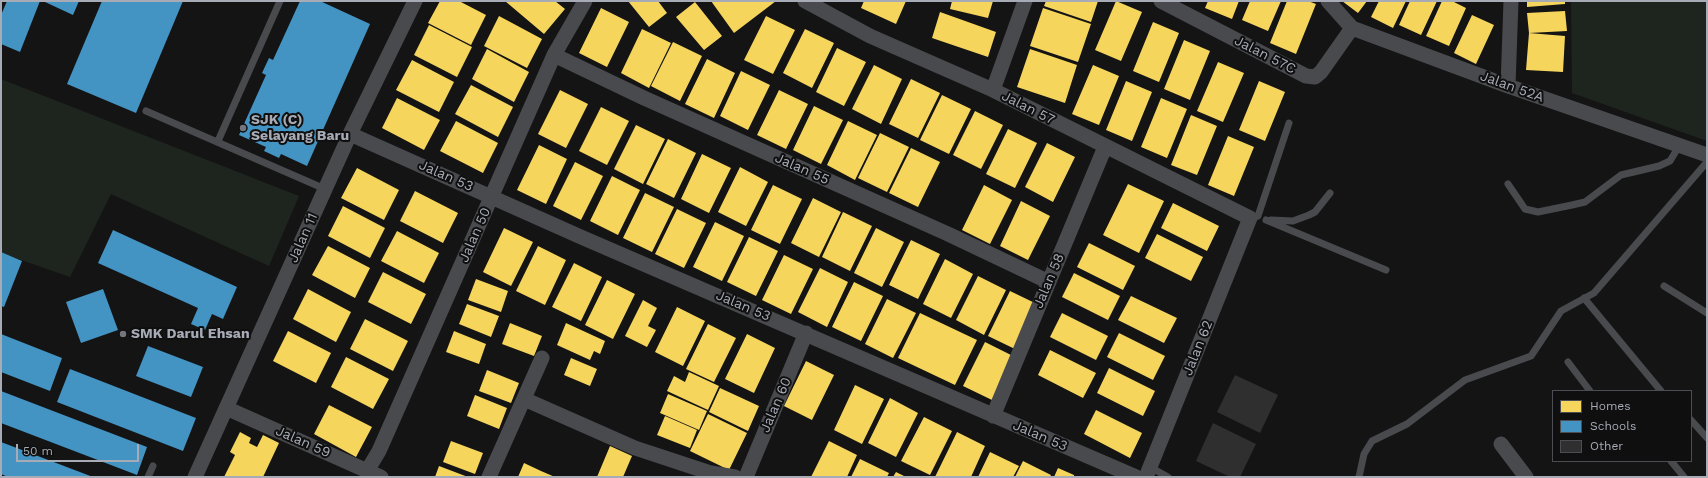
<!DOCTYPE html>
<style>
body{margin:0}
#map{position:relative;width:1708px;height:478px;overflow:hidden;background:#141415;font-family:"Work Sans",sans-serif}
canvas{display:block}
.frame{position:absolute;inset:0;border:2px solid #a6abb5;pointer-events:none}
.legend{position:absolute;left:1552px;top:390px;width:140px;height:72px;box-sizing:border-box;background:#0f0f10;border:1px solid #4b4d52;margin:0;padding:5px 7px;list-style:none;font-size:12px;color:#a6abb5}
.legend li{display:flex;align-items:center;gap:8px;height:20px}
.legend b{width:20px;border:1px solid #4b4d52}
.scale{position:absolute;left:16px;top:444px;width:123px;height:18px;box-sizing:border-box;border:2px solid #a6abb5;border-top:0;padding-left:5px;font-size:12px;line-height:14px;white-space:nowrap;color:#a6abb5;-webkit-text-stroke:3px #0f0f10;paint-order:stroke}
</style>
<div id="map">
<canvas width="1708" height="478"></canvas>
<div class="frame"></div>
<ul class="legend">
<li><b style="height:11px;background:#f6d55c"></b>Homes</li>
<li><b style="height:11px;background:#4393c3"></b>Schools</li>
<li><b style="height:11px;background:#2f2f30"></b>Other</li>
</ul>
<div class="scale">50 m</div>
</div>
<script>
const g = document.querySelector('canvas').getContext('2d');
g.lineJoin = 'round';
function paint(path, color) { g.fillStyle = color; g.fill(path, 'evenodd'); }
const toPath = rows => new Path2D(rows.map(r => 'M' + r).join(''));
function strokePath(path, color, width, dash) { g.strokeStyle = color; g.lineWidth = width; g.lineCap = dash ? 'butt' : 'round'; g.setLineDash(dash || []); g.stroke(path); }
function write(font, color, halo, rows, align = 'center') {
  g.font = font + ' "Work Sans",sans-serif'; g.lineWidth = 4; g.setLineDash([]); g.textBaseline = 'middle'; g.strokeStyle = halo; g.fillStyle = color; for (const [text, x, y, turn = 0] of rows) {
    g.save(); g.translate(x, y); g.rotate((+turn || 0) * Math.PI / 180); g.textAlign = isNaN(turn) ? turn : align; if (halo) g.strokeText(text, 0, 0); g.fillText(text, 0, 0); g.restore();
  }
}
paint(toPath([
 [1571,1,1707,1,1707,141,1572,93],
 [1,79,299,196,269,266,111,194,70,277,1,253]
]), '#1e251f');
paint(toPath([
 [440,1,459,1,486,15,471,45,428,23],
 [505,1,555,1,565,9,544,34],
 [628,1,658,1,667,13,649,27],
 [711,1,776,1,734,33],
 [864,1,906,1,896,24,861,8],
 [952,1,993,1,988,18,950,9],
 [1046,1,1098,1,1091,22,1044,6],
 [1116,1,1142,12,1121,61,1095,50],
 [1208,1,1239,1,1232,19,1205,8],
 [1250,1,1281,1,1268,31,1242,20],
 [1287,1,1308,1,1316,4,1296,54,1270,43],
 [1342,1,1367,1,1358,13],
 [1379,1,1406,1,1393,28,1371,17],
 [1410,1,1437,1,1421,35,1399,25],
 [1442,1,1452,1,1466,8,1449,46,1426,36],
 [1527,1,1565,1,1565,4,1527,7],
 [695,2,722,36,704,50,676,17],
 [601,8,629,22,607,67,579,53],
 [1043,8,1091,24,1078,62,1030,46],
 [1565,11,1567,31,1529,33,1527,13],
 [940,12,996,32,988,57,932,38],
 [1472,15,1494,25,1476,64,1454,53],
 [499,16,542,39,527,68,484,46],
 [766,16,795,30,773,74,744,60],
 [1153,22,1179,33,1159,82,1133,71],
 [429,25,472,47,457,77,414,55],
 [642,29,671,43,649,88,621,73],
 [805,29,834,43,812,88,783,73],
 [1529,33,1565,36,1563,72,1526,70],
 [1184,40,1210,51,1190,100,1164,89],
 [673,42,702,56,680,101,651,86],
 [837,48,866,62,844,106,816,92],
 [487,49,529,72,514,102,472,79],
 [1030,49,1077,65,1065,103,1017,87],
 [707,59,735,73,714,118,685,104],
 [412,60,454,82,439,112,396,90],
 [1218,62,1244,73,1223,122,1197,111],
 [874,65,902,79,881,124,852,109],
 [1093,65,1119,76,1099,125,1072,114],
 [741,71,770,85,748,130,720,116],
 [911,79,940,93,918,138,889,124],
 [1126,81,1152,92,1132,141,1106,130],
 [1259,81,1285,92,1265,141,1239,130],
 [471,85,513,107,498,137,455,114],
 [560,90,588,104,566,148,538,134],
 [779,90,808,104,786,149,757,135],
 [942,95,971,109,949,154,920,140],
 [397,98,440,120,424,150,382,128],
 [1161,98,1187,109,1167,158,1141,147],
 [814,106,843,120,821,164,793,150],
 [601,107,629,121,607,165,579,151],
 [975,111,1003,125,981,169,953,155],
 [1191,115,1217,126,1197,175,1171,165],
 [456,121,498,143,483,173,440,151],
 [848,121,877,135,855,180,827,165],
 [636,125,665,139,643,184,614,169],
 [1008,129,1037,143,1015,188,986,174],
 [880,133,909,147,887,192,858,178],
 [1228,136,1254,147,1234,196,1208,185],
 [668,139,696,153,674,198,646,184],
 [1047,143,1075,157,1053,202,1025,187],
 [539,145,567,159,546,204,517,190],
 [911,148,940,162,918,207,889,193],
 [702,154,731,168,709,213,681,199],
 [575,162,603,176,581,220,553,206],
 [740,167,768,182,746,226,718,212],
 [357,168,399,190,384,220,341,198],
 [612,176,640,190,618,235,590,221],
 [1128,184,1164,201,1139,253,1103,235],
 [773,185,802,199,780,244,751,230],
 [984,185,1012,200,990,244,962,230],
 [415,191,458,213,443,243,400,221],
 [645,193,674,207,652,252,623,238],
 [813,198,841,212,819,257,791,243],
 [1021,201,1050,216,1028,260,1000,246],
 [1173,203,1219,226,1207,251,1161,228],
 [343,206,385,228,370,258,328,236],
 [677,209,706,223,684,268,655,254],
 [843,212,872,226,850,271,822,257],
 [715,222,744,236,722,281,693,267],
 [504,228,533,242,511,286,483,272],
 [876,228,904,242,882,287,854,273],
 [397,231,439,253,424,283,381,261],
 [1157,234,1203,257,1191,281,1145,258],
 [749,237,778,251,756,296,727,282],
 [911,240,940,254,918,299,889,285],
 [1089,243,1135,266,1123,290,1077,267],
 [328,246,370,268,355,298,312,275],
 [538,246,566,260,545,305,516,291],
 [784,255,813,269,791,314,762,300],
 [945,259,973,274,951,318,923,304],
 [574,263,602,277,581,321,552,307],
 [820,268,848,282,827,327,798,312],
 [383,272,426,294,411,324,368,302],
 [1074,273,1120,296,1108,320,1062,297],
 [978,276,1006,290,984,335,956,320],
 [476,279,508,291,501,312,468,300],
 [607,280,635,294,613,339,585,325],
 [854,282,883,296,861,341,832,327],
 [308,289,351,312,336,342,293,319],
 [1010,291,1039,305,1017,350,988,336],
 [1131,296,1177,318,1164,343,1118,320],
 [887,299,916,313,893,358,865,344],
 [643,300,657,308,648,326,656,330,647,347,625,336],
 [467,304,499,316,491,337,459,324],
 [677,307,705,321,683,366,655,352],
 [920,313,977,340,955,385,898,358],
 [1062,313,1108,336,1096,360,1050,337],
 [365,319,408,341,393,371,350,349],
 [510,323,542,336,534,356,502,344],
 [566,323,605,341,600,354,594,351,590,360,557,345],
 [708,324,736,338,714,382,686,369],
 [288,331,331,353,316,383,273,361],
 [454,331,486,344,479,364,446,352],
 [1119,333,1165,356,1153,380,1107,357],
 [747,334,775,348,754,393,725,379],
 [985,342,1013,356,992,400,963,386],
 [1050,350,1096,373,1083,398,1038,375],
 [346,357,389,379,373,409,331,387],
 [571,358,597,369,590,386,564,375],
 [806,361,834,375,812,420,784,406],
 [1109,368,1155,391,1143,416,1097,393],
 [487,370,519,383,511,403,479,391],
 [689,372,719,386,708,410,667,391,674,376,685,382],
 [855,385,884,399,862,444,834,430],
 [720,388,759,406,748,431,709,412],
 [668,394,707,411,699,430,660,413],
 [475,395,507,408,499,429,467,416],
 [890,398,918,413,896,457,868,443],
 [329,405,372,427,356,457,314,434],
 [1096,410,1142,433,1130,458,1084,434],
 [708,414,747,433,729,470,690,451],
 [665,416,697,430,690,448,657,435],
 [924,417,952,431,930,475,901,461],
 [240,432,251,438,249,443,257,447,263,435,279,443,263,477,224,477,235,455,230,452],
 [957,432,985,446,971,477,935,477],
 [451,441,483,453,475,474,443,462],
 [829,441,857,455,847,477,811,477],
 [610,446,632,456,623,477,597,477],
 [990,452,1019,466,1013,477,978,477],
 [860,459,889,473,887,477,851,477],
 [1023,461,1051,475,1050,477,1015,477],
 [524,463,541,471,555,477,518,477],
 [439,466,468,477,435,477],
 [1058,468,1074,475,1074,477,1054,477],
 [896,472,906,477,893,477]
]), '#f6d55c');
paint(toPath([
 [7,1,40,1,20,52,1,44,1,15],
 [45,1,79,1,73,15,45,2],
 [102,1,183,1,136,113,67,84],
 [300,1,320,1,370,24,307,166,281,154,279,158,264,151,266,147,239,135,266,75,262,73,269,58,273,60],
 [113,230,237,287,223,319,212,314,205,330,191,324,198,308,98,263],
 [1,252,22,261,4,307,1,306],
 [103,289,118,330,81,343,66,302],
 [1,334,62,358,50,391,1,372],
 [148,346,203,367,191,397,136,376],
 [70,369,196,418,183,451,57,402],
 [1,391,147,447,137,475,1,423],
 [1,442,93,477,8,477,1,474]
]), '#4393c3');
paint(toPath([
 [1235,375,1278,395,1260,433,1217,412],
 [1213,423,1256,444,1240,477,1230,477,1196,461]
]), '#2f2f30');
strokePath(toPath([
 [146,111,325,189],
 [218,141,280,1],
 [1508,184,1525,209,1538,212,1572,205,1585,202,1621,175,1659,166,1670,161,1679,146],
 [1250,218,1258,216,1289,123],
 [1266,220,1386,270],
 [1271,220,1293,221,1309,215,1315,212,1330,193],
 [1664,286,1707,313],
 [1584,298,1661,391],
 [1568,362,1590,391],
 [1691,420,1707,438],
 [1671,461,1684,477],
 [1150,467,1168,477],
 [148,477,153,466],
 [1359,477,1364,454,1372,441,1407,424,1465,380,1531,356,1561,311,1594,293,1707,162]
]), '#494a4d', 7);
strokePath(toPath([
 [805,1,870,36,993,90,1250,218,1146,477],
 [1161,1,1306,76,1315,77,1321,72,1352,28],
 [1328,1,1352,28,1508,86,1707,155],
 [554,55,644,98,948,234,1049,282],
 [1508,86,1511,1],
 [993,90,1025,1],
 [350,134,581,237,1136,477],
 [524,399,635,448,711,473,735,477],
 [226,408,381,477],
 [993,416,1105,147],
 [1501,444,1526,477],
 [367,471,379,451,554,55,585,1],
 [195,477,350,134,415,1],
 [489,477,542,358],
 [746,477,806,333]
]), '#494a4d', 15);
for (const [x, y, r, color] of [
 [243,128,4,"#73767d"],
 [123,334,4,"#73767d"]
]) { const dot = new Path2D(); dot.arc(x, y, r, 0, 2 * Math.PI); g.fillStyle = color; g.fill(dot); strokePath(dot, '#0f0f10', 1.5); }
write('14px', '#a6abb5', '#0f0f10', [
 ["Jalan 57C",1265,55,27],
 ["Jalan 52A",1512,87,20],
 ["Jalan 57",1028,108,27],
 ["Jalan 55",802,169,24],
 ["Jalan 53",446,176,24],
 ["Jalan 50",475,235,-66],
 ["Jalan 11",303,238,-66],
 ["Jalan 58",1049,281,-67],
 ["Jalan 53",743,306,23],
 ["Jalan 62",1198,348,-68],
 ["Jalan 60",776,405,-67],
 ["Jalan 53",1040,436,23],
 ["Jalan 59",303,442,24]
]);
write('bold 14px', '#a6abb5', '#0f0f10', [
 ["SJK (C)",251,120],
 ["Selayang Baru",251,136],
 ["SMK Darul Ehsan",131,334]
], 'left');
</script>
